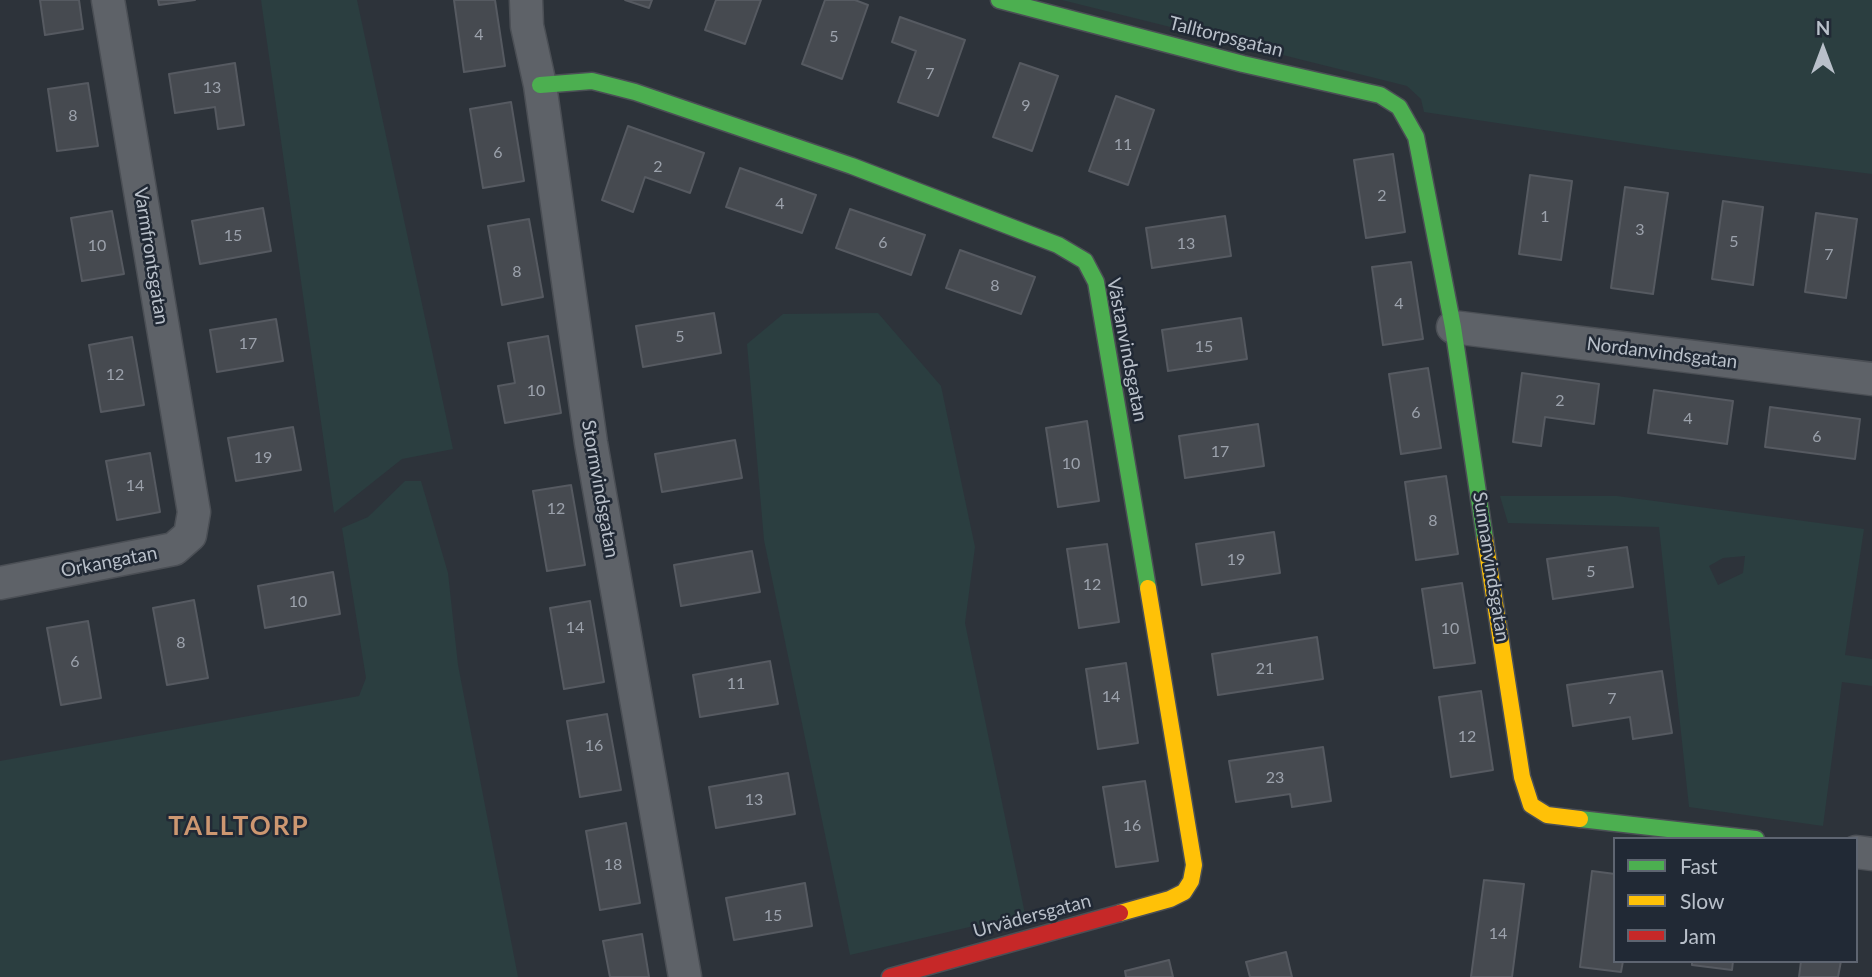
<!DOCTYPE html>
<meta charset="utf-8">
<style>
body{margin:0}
#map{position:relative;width:1872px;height:977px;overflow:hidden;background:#2d333a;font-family:Lato,sans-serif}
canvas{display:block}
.legend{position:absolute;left:1613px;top:837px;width:245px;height:126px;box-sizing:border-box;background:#212935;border:2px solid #5e6571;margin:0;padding:9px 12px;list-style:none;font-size:21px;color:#b9c0ca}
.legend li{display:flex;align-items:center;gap:14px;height:35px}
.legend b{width:35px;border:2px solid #5e6571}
.north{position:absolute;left:1788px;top:14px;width:70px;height:70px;-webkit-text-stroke:5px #212935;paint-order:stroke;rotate:0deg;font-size:19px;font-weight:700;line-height:28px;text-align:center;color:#b9c0ca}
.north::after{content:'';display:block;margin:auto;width:24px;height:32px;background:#b9c0ca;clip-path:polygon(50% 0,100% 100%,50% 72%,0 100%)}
</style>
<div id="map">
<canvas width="1872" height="977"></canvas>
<ul class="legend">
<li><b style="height:9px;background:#4caf50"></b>Fast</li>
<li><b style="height:9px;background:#ffc107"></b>Slow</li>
<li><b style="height:9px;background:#c62828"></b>Jam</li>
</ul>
<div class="north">N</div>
</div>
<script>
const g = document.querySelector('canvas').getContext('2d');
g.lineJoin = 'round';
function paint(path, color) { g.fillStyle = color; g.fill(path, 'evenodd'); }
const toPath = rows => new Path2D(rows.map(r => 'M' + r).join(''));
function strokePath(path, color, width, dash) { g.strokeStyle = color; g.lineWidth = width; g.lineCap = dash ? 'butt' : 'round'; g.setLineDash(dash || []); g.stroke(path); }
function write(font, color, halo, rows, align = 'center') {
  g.font = font + ' Lato,sans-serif'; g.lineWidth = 5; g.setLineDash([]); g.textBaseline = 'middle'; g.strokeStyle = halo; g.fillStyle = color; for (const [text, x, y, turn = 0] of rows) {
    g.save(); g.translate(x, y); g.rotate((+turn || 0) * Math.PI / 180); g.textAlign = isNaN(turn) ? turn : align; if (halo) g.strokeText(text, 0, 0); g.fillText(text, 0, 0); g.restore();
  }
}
paint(toPath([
 [261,0,357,0,453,449,402,459,334,513],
 [1062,0,1872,0,1872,174,1670,149,1424,112,1421,99,1407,86],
 [878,313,941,386,975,547,965,623,1025,914,850,955,764,540,747,344,783,314],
 [405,481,421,481,448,573,458,665,518,977,0,977,0,761,359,696,366,678,342,528,368,517],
 [1500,496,1617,496,1864,529,1845,655,1872,659,1872,686,1842,682,1823,826,1689,807,1659,527,1508,523],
 [1745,556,1743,573,1718,585,1709,566,1723,558]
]), '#2b3e40');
const building = toPath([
 [40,0,79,0,83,29,45,35,40,0],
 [158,0,195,0,159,5,158,0],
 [454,0,495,0,505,66,464,72,454,0],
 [625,0,652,0,649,8,625,0],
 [716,0,761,0,745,44,705,30,716,0],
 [825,0,855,0,868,5,842,79,802,64,825,0],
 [900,17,965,40,938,116,898,102,916,51,892,42,900,17],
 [235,63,244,125,218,129,215,107,175,113,169,74,235,63],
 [1020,63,1058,76,1032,151,993,137,1020,63],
 [88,83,98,146,57,151,48,89,88,83],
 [1116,96,1154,110,1128,185,1089,171,1116,96],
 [511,102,524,181,483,188,470,109,511,102],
 [628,126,704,153,690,193,645,177,633,212,602,200,628,126],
 [1393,154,1405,232,1366,238,1354,160,1393,154],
 [740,168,816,195,802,233,726,207,740,168],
 [1530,175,1572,181,1561,260,1519,254,1530,175],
 [1625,187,1668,193,1653,294,1611,288,1625,187],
 [1723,201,1763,207,1753,285,1712,279,1723,201],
 [263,208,271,251,200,264,192,221,263,208],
 [850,209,925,235,911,275,836,248,850,209],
 [112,211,124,274,82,281,71,218,112,211],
 [1816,213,1857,219,1846,298,1805,292,1816,213],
 [1225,216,1231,256,1152,268,1146,228,1225,216],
 [529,219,543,297,502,305,488,226,529,219],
 [960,250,1035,277,1021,314,946,288,960,250],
 [1411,262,1423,339,1383,345,1372,267,1411,262],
 [714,313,721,353,643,367,636,326,714,313],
 [1241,318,1247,359,1168,371,1162,330,1241,318],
 [276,319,283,361,217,372,210,330,276,319],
 [548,336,561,413,505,423,498,386,515,383,508,343,548,336],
 [132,337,144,405,101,412,89,345,132,337],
 [1428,368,1441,448,1401,454,1389,374,1428,368],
 [1522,373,1599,384,1594,424,1545,417,1541,446,1513,442,1522,373],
 [1654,390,1733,401,1727,444,1648,433,1654,390],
 [1770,407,1860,419,1855,459,1765,447,1770,407],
 [1087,421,1099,501,1058,507,1046,428,1087,421],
 [1258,424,1264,466,1185,478,1179,436,1258,424],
 [293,427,301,470,236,481,228,438,293,427],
 [735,440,742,478,662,492,655,454,735,440],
 [150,453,160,512,117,520,106,461,150,453],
 [1446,476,1458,554,1416,560,1405,482,1446,476],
 [571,485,585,565,547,571,533,491,571,485],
 [1274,532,1280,573,1202,585,1196,544,1274,532],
 [1107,544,1119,622,1079,628,1067,549,1107,544],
 [1627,547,1633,587,1553,599,1547,559,1627,547],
 [752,551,760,592,681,606,674,565,752,551],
 [333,572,340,614,265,628,258,586,333,572],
 [1462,583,1475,663,1434,668,1422,589,1462,583],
 [194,600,208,678,167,685,153,608,194,600],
 [590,601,604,682,564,689,550,608,590,601],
 [88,621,101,698,61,705,47,628,88,621],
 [1317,637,1323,679,1218,695,1212,654,1317,637],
 [770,661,778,704,700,717,693,675,770,661],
 [1126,663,1138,743,1098,749,1086,669,1126,663],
 [1662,671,1672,733,1633,739,1630,717,1573,726,1567,685,1662,671],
 [1481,691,1493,770,1451,777,1439,697,1481,691],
 [607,714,621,790,580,797,567,721,607,714],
 [1323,747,1331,801,1292,807,1290,794,1236,802,1229,761,1323,747],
 [788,773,795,814,716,828,709,787,788,773],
 [1145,781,1158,861,1116,867,1103,787,1145,781],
 [626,823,640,903,600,910,586,831,626,823],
 [1592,871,1615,874,1615,961,1623,961,1621,972,1580,967,1592,871],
 [1484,880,1524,884,1512,977,1471,977,1484,880],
 [805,883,812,926,734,940,726,898,805,883],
 [642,934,649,977,610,977,603,941,642,934],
 [1286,952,1292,977,1250,977,1246,962,1286,952],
 [1169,960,1173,977,1126,977,1125,971,1169,960],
 [1692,961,1733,961,1732,970,1692,965,1692,961],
 [1801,961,1841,961,1838,977,1799,977,1801,961]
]);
paint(building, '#464a50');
strokePath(building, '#565a61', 2);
const street = toPath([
 [526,0,527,26,540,85,591,443,685,977],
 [1453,327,1872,379],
 [0,583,174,549,190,535,194,512,108,0],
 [1856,852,1872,854]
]);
const fast = toPath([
 [999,0,1243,64,1380,95,1399,107,1416,137,1453,327,1485,539],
 [540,85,592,81,635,92,852,166,1058,245,1085,261,1096,282,1148,588],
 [1580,819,1756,839]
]);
const slow = toPath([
 [1485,539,1522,777,1531,805,1547,815,1580,819],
 [1120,913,1170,899,1184,892,1191,881,1194,865,1148,588]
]);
const jam = toPath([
 [890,977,1120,913]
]);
strokePath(street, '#4b4f55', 35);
strokePath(fast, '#4b4f55', 19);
strokePath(slow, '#4b4f55', 19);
strokePath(jam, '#4b4f55', 19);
strokePath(street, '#5e6268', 32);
strokePath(fast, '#4caf50', 16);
strokePath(slow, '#ffc107', 16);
strokePath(jam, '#c62828', 16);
write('16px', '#9ca2ac', null, [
 ["4",479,35],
 ["5",834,37],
 ["7",930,74],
 ["13",212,88],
 ["9",1026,106],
 ["8",73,116],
 ["11",1123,145],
 ["6",498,153],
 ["2",658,167],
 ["2",1382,196],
 ["4",780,204],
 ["1",1545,217],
 ["3",1640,230],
 ["15",233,236],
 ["5",1734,242],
 ["6",883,243],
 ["13",1186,244],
 ["10",97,246],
 ["7",1829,255],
 ["8",517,272],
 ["8",995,286],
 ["4",1399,304],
 ["5",680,337],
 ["17",248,344],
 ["15",1204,347],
 ["12",115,375],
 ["10",536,391],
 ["2",1560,401],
 ["6",1416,413],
 ["4",1688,419],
 ["6",1817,437],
 ["17",1220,452],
 ["19",263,458],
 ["10",1071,464],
 ["14",135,486],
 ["12",556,509],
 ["8",1433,521],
 ["19",1236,560],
 ["5",1591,572],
 ["12",1092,585],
 ["10",298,602],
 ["14",575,628],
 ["10",1450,629],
 ["8",181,643],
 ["6",75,662],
 ["21",1265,669],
 ["11",736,684],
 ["14",1111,697],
 ["7",1612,699],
 ["12",1467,737],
 ["16",594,746],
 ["23",1275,778],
 ["13",754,800],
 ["16",1132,826],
 ["18",613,865],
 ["15",773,916],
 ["14",1498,934]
]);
write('19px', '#b9c0ca', '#212935', [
 ["Talltorpsgatan",1226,37,14],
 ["Varmfrontsgatan",151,256,81],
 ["Västanvindsgatan",1127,350,79],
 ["Nordanvindsgatan",1662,353,7],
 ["Stormvindsgatan",600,489,80],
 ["Orkangatan",109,562,-11],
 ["Sunnanvindsgatan",1491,567,81],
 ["Urvädersgatan",1032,916,-15]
]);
g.letterSpacing = '2px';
write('bold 26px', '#cd9771', '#212935', [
 ["TALLTORP",239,827]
]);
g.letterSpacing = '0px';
</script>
